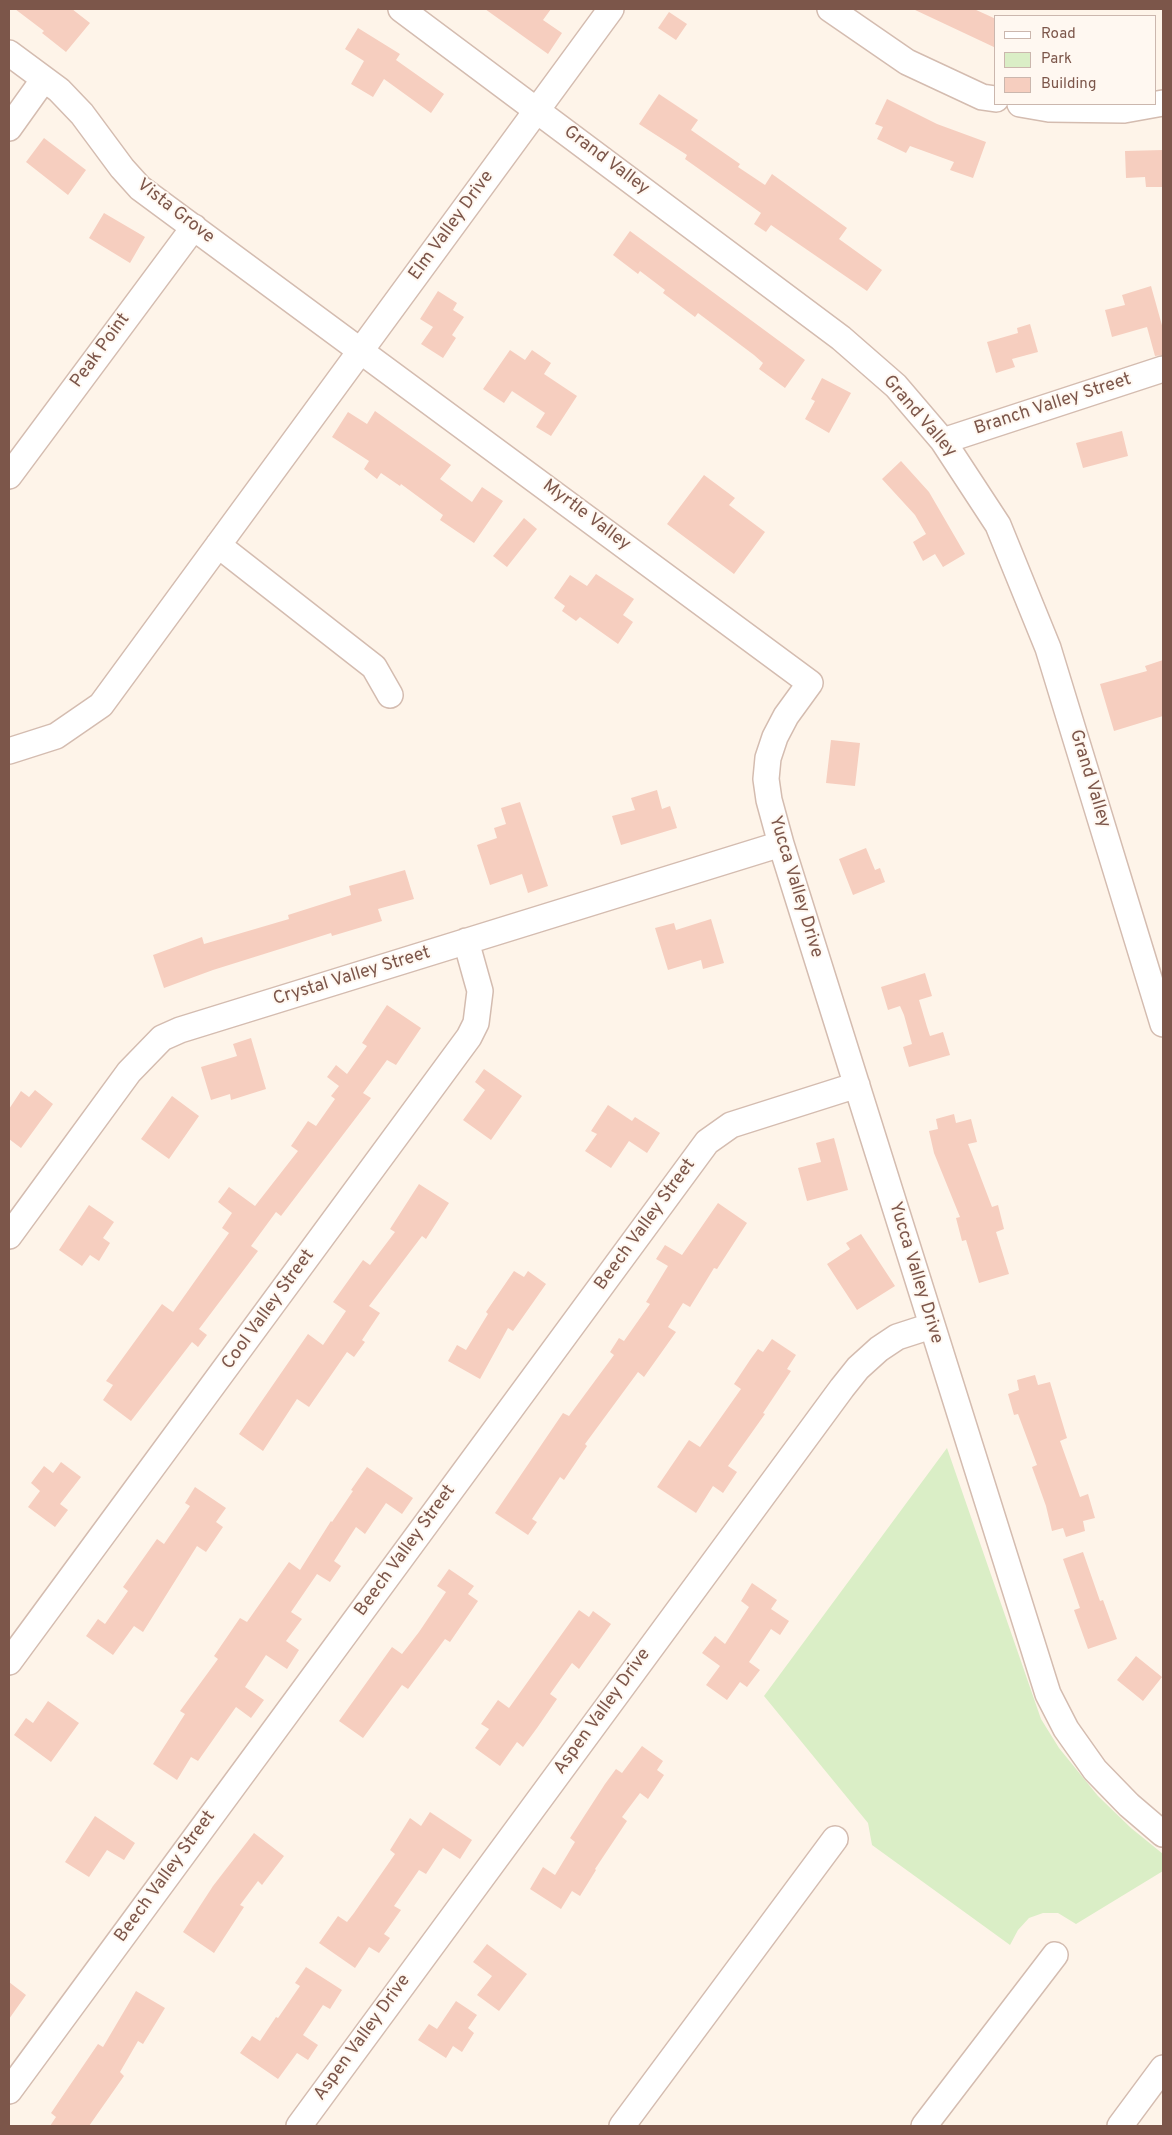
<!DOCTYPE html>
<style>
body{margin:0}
#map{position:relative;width:1172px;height:2135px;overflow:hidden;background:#fef4e9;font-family:Overpass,sans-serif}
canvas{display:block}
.frame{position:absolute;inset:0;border:10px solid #7c564a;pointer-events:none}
.legend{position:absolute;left:994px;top:15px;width:162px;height:90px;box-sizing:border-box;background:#fff8f1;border:1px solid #cbb7ae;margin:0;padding:6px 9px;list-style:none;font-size:15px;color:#7c564a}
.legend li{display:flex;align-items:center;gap:10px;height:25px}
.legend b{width:25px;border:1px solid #cbb7ae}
</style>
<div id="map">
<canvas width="1172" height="2135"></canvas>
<div class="frame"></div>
<ul class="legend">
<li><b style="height:6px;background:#fff"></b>Road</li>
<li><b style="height:14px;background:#daeec6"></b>Park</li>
<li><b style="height:14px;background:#f6cebf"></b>Building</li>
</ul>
</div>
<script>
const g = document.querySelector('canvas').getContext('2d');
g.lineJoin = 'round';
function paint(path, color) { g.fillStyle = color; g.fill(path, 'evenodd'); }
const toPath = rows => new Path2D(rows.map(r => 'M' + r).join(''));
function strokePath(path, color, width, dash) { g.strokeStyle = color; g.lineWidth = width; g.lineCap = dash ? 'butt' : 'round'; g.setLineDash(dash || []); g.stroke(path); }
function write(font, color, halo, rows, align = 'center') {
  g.font = font + ' Overpass,sans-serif'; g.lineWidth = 4; g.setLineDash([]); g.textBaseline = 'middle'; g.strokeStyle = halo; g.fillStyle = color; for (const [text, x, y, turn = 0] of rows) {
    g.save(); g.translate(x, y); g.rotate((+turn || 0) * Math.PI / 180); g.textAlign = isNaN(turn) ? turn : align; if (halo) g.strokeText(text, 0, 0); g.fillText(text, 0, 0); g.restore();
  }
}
paint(toPath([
 [947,1448,1041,1719,1059,1748,1098,1796,1131,1828,1163,1854,1163,1871,1076,1924,1058,1913,1043,1913,1029,1918,1018,1930,1010,1945,872,1845,868,1823,764,1696]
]), '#daeec6');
paint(toPath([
 [15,9,72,9,90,23,66,52,42,33,44,31],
 [485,9,551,9,543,20,562,33,548,54],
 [913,9,974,9,996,19,996,48],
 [669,12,687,24,676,40,658,28],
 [358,28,400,54,396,60,444,94,431,113,384,79,373,97,351,84,364,61,345,49],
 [659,94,698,120,691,130,740,164,738,167,765,185,772,174,847,228,839,239,882,270,867,291,771,225,766,232,754,224,761,213,685,159,687,155,639,124],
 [887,99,937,124,986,142,973,178,950,170,954,162,910,146,906,153,877,139,883,127,875,124],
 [44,138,86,170,68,195,26,162],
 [1163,150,1163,187,1146,187,1145,177,1126,178,1125,151],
 [104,213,145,237,130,263,89,238],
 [630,231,805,360,785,388,759,369,763,363,754,355,698,313,695,317,663,293,665,290,640,271,638,274,613,255],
 [1151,286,1163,329,1163,355,1155,356,1147,327,1112,337,1105,310,1125,305,1122,295],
 [438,291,457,303,453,310,464,317,452,335,456,338,443,358,421,344,433,327,420,319],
 [1030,324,1038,352,1012,359,1015,367,996,373,987,342,1018,333,1017,328],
 [510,350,525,360,532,350,551,363,544,374,577,396,551,436,536,427,545,413,512,391,504,403,483,389],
 [822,378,851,393,829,433,805,419,815,401,811,399],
 [375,411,451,465,440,479,472,502,482,487,503,501,474,543,440,520,443,515,401,484,400,486,381,473,377,479,364,469,369,461,332,437,348,412,367,424],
 [1122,431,1128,456,1083,468,1076,443],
 [901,461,929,492,965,554,943,567,935,554,923,561,913,542,926,534,915,515,882,479],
 [704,475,735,498,729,505,765,532,734,574,667,524],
 [524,518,537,529,507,567,493,556],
 [596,574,634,599,623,615,633,622,618,644,580,617,576,621,562,611,565,606,554,598,570,575,587,586],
 [1163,660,1163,716,1114,731,1100,684,1147,671,1145,666],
 [831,740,860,743,855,786,826,783],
 [657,790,662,809,670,806,677,828,621,845,612,816,635,810,631,798],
 [520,802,548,886,528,893,522,874,490,885,477,845,497,838,494,828,506,824,501,808],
 [866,848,875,870,880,868,885,882,853,895,839,859],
 [405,870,414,899,378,909,382,921,332,936,331,933,213,970,164,988,153,955,202,937,204,944,289,919,288,915,351,895,349,886],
 [711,919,724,963,703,969,701,960,668,970,655,928,674,923,676,930],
 [925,973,932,996,919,1000,927,1027,930,1036,943,1032,950,1055,909,1067,903,1047,912,1044,904,1015,900,1006,888,1010,881,987],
 [387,1005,421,1028,396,1065,387,1060,363,1093,371,1098,281,1216,276,1212,251,1246,258,1251,199,1329,207,1335,198,1347,192,1342,131,1421,103,1400,113,1385,106,1381,162,1304,173,1312,229,1233,222,1228,232,1213,218,1202,229,1187,255,1206,298,1151,291,1146,308,1121,316,1126,335,1099,331,1096,339,1086,327,1077,336,1065,347,1074,367,1046,362,1043],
 [251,1038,266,1089,231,1100,230,1094,211,1100,201,1067,237,1056,233,1044],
 [484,1069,522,1096,491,1140,463,1120,485,1090,475,1082],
 [35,1090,53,1104,21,1148,9,1139,9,1109,21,1091,29,1097],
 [172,1096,199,1116,169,1159,141,1139],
 [608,1105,632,1121,635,1117,660,1133,647,1153,629,1141,611,1168,585,1151,597,1134,591,1131],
 [954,1114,956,1123,971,1119,977,1142,968,1144,992,1207,998,1205,1004,1229,996,1232,1009,1274,979,1283,966,1240,962,1241,956,1218,960,1217,934,1153,929,1131,938,1129,936,1119],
 [834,1138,848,1190,807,1201,798,1168,821,1162,816,1143],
 [419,1184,449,1203,426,1239,422,1236,369,1306,380,1313,362,1340,365,1342,354,1357,347,1352,309,1407,297,1399,263,1451,239,1434,308,1334,323,1345,346,1311,333,1302,363,1260,370,1265,395,1232,390,1229],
 [718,1203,747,1223,717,1269,714,1268,690,1307,683,1303,668,1327,676,1332,644,1377,638,1372,585,1444,587,1446,564,1480,560,1477,532,1519,537,1522,528,1535,495,1513,563,1413,569,1416,614,1355,610,1352,619,1338,624,1341,650,1304,646,1302,668,1266,656,1259,665,1245,682,1255],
 [89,1205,114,1222,103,1238,110,1243,99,1261,90,1255,82,1266,59,1250],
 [861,1234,895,1286,857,1310,827,1264,850,1249,846,1243],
 [514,1271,524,1277,528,1271,546,1284,513,1331,508,1328,480,1379,448,1361,457,1345,466,1350,488,1314,486,1312],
 [772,1339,796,1355,787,1369,791,1371,763,1413,765,1414,728,1466,737,1472,723,1493,713,1486,696,1513,657,1487,689,1440,700,1447,741,1389,734,1384,750,1360,758,1349,763,1352],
 [1035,1375,1038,1385,1050,1382,1067,1438,1060,1441,1080,1497,1088,1494,1095,1518,1083,1521,1085,1531,1066,1537,1063,1528,1052,1531,1046,1506,1032,1467,1037,1465,1018,1414,1014,1415,1008,1394,1019,1390,1017,1380],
 [61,1462,81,1477,60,1504,68,1510,55,1527,28,1507,40,1491,31,1483,44,1466,53,1473],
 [367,1467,413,1498,402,1514,386,1503,365,1534,356,1527,334,1561,341,1566,330,1582,317,1574,291,1612,302,1619,286,1641,299,1650,287,1669,266,1655,245,1687,264,1700,251,1718,236,1707,198,1761,191,1757,177,1780,153,1764,185,1714,180,1711,218,1659,214,1656,240,1618,247,1622,289,1562,300,1570,331,1521,332,1522,353,1491,351,1490],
 [195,1487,226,1508,216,1522,223,1527,206,1552,197,1546,143,1632,134,1626,113,1655,86,1636,98,1619,105,1624,128,1591,123,1587,157,1539,164,1544,190,1506,185,1503],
 [1083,1552,1100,1601,1103,1600,1117,1639,1088,1649,1074,1610,1080,1608,1063,1559],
 [449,1569,474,1586,468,1594,478,1601,450,1642,445,1639,408,1689,402,1685,363,1738,339,1721,392,1647,402,1654,419,1632,446,1592,437,1586],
 [752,1583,777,1600,771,1609,789,1621,780,1635,771,1629,749,1662,760,1670,747,1687,740,1682,727,1700,706,1685,720,1666,702,1653,715,1636,725,1644,749,1607,741,1601],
 [579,1610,589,1617,593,1611,611,1624,579,1669,572,1663,550,1694,557,1699,537,1728,523,1747,517,1742,500,1766,475,1748,489,1729,481,1724,498,1700,509,1708],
 [1136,1656,1162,1677,1143,1701,1117,1680],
 [48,1701,79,1723,51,1762,14,1735,26,1718,33,1723],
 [642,1746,663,1761,657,1770,664,1775,648,1799,640,1793,622,1817,627,1821,595,1869,596,1870,580,1896,572,1891,561,1909,530,1889,543,1867,555,1875,575,1842,570,1838,605,1784,616,1769,622,1773],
 [430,1812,472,1840,460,1859,443,1848,426,1874,419,1870,394,1906,401,1910,384,1934,390,1938,379,1953,369,1947,355,1968,319,1943,338,1916,347,1922,354,1913,395,1854,390,1850,410,1818,421,1826],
 [95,1816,135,1843,124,1860,107,1850,89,1877,65,1862],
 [254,1833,284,1856,262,1885,258,1881,240,1905,244,1907,214,1953,183,1932,213,1886],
 [487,1944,527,1974,499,2011,477,1995,492,1976,473,1962],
 [306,1967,342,1990,330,2009,323,2005,303,2035,318,2045,308,2060,297,2053,278,2079,240,2053,252,2036,260,2041,276,2017,278,2018,300,1986,295,1983],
 [9,1982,26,1995,9,2019],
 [136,1991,165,2008,143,2044,138,2041,120,2072,124,2076,89,2126,50,2126,56,2117,51,2113,98,2044,103,2047],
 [456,2001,477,2015,468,2028,474,2033,462,2052,453,2046,446,2058,418,2040,429,2024,437,2029]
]), '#f6cebf');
const minor = toPath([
 [401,9,841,338,896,386,943,441,998,525,1048,648,1163,1024],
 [830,9,907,62,982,97,996,99],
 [9,53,59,90,82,114,122,168,140,188,810,683,786,716,775,737,768,758,766,779,769,800,781,844,1048,1694,1066,1729,1095,1770,1129,1805,1163,1834],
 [1020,104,1049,109,1124,110,1163,103],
 [9,128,44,79],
 [943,441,1163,369],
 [9,476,194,227],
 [218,545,374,667,390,695],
 [9,751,56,736,101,705,611,9],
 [9,1236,129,1072,162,1038,180,1030,781,844],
 [9,1662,469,1037,476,1023,480,991,466,941],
 [9,2091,707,1142,731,1125,857,1085],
 [299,2126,842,1388,858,1368,879,1349,897,1337,931,1326],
 [622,2126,835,1839],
 [924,2126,1055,1955],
 [1120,2126,1163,2068]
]);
strokePath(minor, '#d4bcb0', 28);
strokePath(minor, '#fff', 25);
write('18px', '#7c564a', '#fff8f1', [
 ["Grand Valley",606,161,37],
 ["Vista Grove",175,212,38],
 ["Elm Valley Drive",452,226,-54],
 ["Peak Point",101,351,-54],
 ["Branch Valley Street",1053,405,-18],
 ["Grand Valley",919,417,49],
 ["Myrtle Valley",586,516,37],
 ["Grand Valley",1089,779,73],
 ["Yucca Valley Drive",795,887,73],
 ["Crystal Valley Street",352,977,-17],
 ["Beech Valley Street",646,1225,-54],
 ["Yucca Valley Drive",915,1273,73],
 ["Cool Valley Street",269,1310,-54],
 ["Beech Valley Street",406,1551,-54],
 ["Aspen Valley Drive",603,1712,-54],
 ["Beech Valley Street",166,1877,-54],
 ["Aspen Valley Drive",363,2038,-54]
]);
</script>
